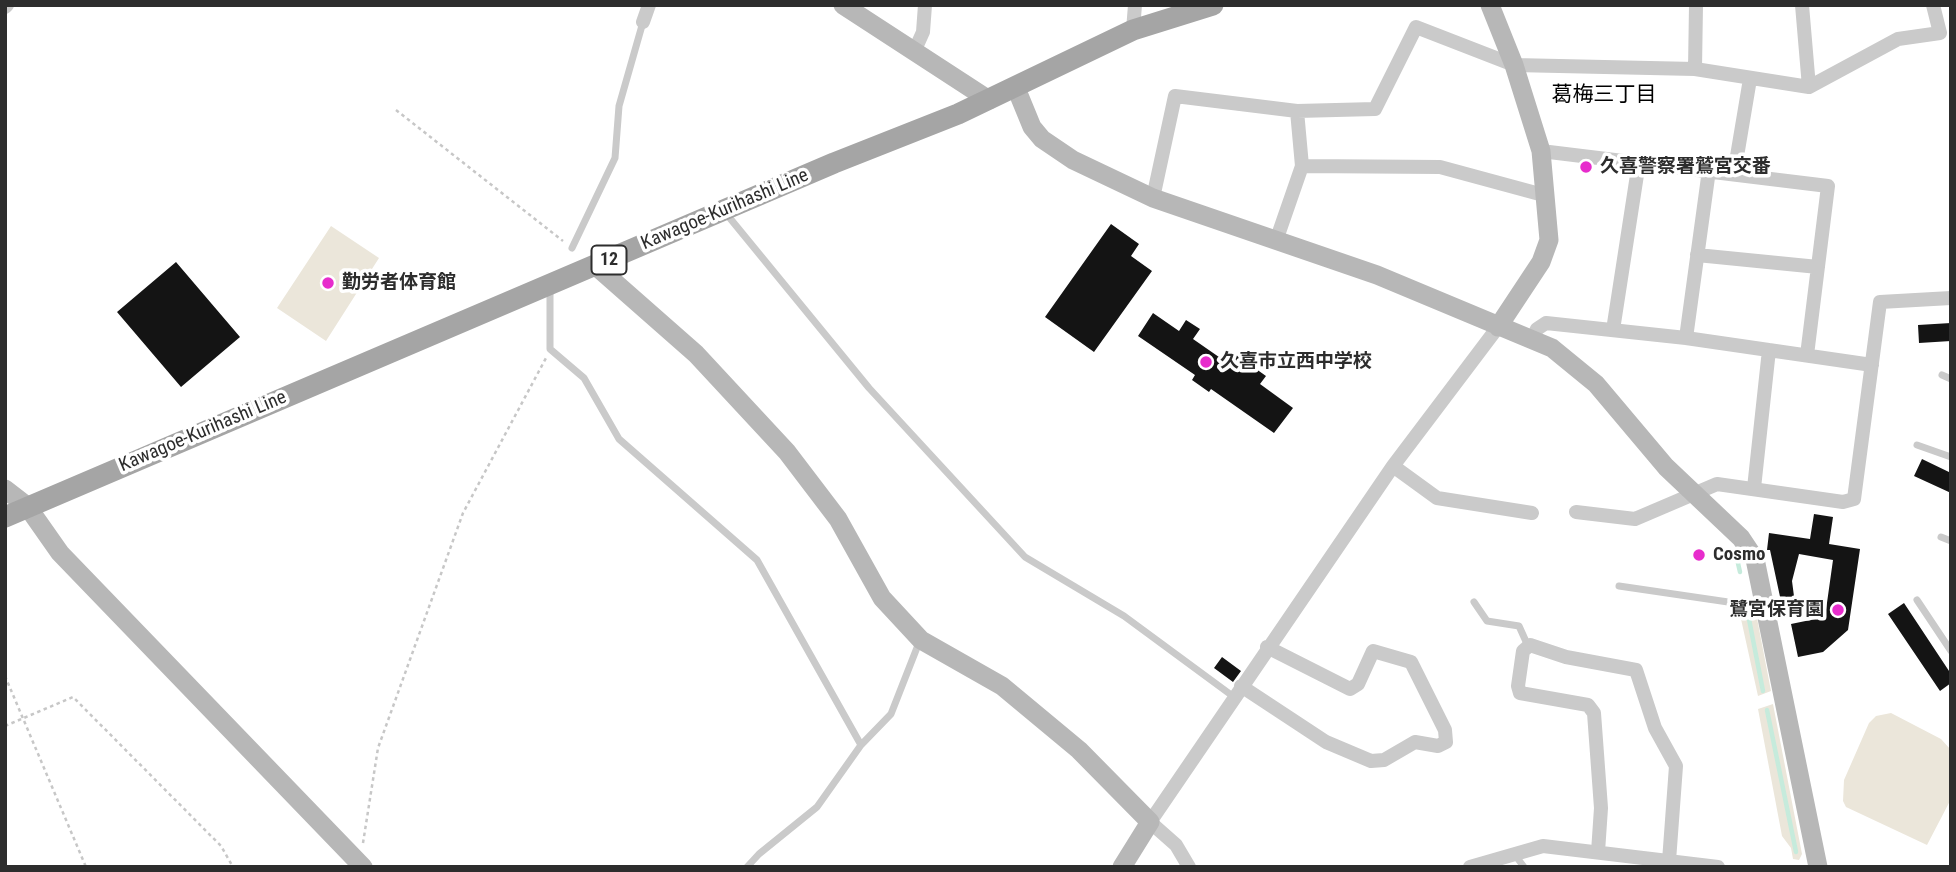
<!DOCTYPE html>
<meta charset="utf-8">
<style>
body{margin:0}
#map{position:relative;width:1956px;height:872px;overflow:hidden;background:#fff;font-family:"Roboto Condensed",sans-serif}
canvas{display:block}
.frame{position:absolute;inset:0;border:7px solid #2d2d2d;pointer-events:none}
</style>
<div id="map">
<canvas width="1956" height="872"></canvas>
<div class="frame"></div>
</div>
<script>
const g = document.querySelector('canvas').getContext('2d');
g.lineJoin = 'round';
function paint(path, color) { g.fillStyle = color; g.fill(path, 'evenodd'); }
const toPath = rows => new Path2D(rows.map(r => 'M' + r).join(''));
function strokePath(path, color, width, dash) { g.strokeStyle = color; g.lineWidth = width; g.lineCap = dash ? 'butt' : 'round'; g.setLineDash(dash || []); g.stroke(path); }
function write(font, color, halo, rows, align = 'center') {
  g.font = font + ' "Roboto Condensed","Noto Sans JP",sans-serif'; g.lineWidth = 7; g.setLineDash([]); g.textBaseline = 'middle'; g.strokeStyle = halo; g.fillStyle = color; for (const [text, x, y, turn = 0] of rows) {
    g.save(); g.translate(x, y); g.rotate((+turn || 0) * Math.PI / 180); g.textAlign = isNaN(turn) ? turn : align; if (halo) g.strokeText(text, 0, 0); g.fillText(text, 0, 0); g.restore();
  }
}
paint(toPath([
 [331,226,379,258,326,341,277,308],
 [1755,608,1771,691,1758,696,1739,610],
 [1773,704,1802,854,1799,860,1793,859,1791,848,1782,836,1758,709],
 [1891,713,1941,739,1951,750,1951,799,1927,845,1846,807,1843,801,1844,780,1869,723,1876,716]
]), '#ebe6da');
strokePath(toPath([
 [1737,559,1740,572],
 [1748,614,1763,691],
 [1767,710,1796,852]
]), '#c6ebdc', 4.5);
paint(toPath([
 [1111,224,1139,244,1131,256,1152,271,1094,352,1045,317],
 [176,262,240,337,181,387,117,312],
 [1153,313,1179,331,1186,320,1200,329,1193,339,1229,364,1235,354,1266,376,1260,384,1293,408,1274,433,1211,389,1209,392,1192,380,1195,375,1138,336],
 [1951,323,1951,341,1919,343,1918,325],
 [1922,459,1951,473,1951,493,1914,476],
 [1814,514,1833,517,1829,544,1860,549,1848,630,1823,652,1798,657,1791,624,1825,617,1833,560,1799,554,1792,581,1795,604,1782,606,1770,550,1767,550,1769,533,1810,539],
 [1904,603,1951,674,1951,683,1940,691,1888,614],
 [1222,657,1241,671,1233,682,1214,668]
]), '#141414');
strokePath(toPath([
 [396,110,563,241],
 [5,676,86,867],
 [5,726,73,697,221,846,233,867],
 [363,843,378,748,463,513,546,358]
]), '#c7c7c7', 2.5, [3.5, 3.5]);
strokePath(toPath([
 [724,211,869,388,1025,557,1124,616,1234,697],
 [572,248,615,158,619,106,643,22],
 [550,286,550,349,584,378,619,439,757,560,861,745],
 [1942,375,1951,379],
 [1917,445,1951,457],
 [1941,537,1951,541],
 [1619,586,1735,603,1761,603],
 [1917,600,1951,651],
 [1474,602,1487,621,1519,626,1528,646],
 [1515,855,1524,867],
 [747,867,759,854,817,807,861,745,891,714,920,640]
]), '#cacaca', 7);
strokePath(toPath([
 [1802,5,1809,87],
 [5,7,7,5],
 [643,22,649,5],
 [1133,30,1135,5],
 [914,52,923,32,925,5],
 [1695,69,1696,5],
 [1297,111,1375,109,1416,27,1514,65,1695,69,1809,87,1898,39,1940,33,1933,5],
 [1541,151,1828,186,1807,355],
 [1302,166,1440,167,1547,196],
 [1734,174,1750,79],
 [1153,198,1175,96,1297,111,1302,166,1276,241],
 [1697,255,1818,267],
 [1613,330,1639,162],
 [1686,338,1709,170],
 [1532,340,1537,329,1546,323,1686,338,1872,365],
 [1393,466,1437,498,1532,513],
 [1754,488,1769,350],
 [1576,512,1635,519,1717,484,1843,502,1854,499,1880,302,1951,298],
 [1241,686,1326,742,1371,761,1384,760,1415,742,1438,746,1446,742,1445,730,1411,662,1373,651,1358,684,1350,689,1267,647],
 [1598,852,1601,808,1594,713,1588,705,1520,693,1518,686,1523,651,1530,645,1566,657,1636,670,1655,728,1676,766,1669,861],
 [1189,867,1176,845,1150,822,1393,466,1498,327],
 [1470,867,1543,846,1718,867]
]), '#cacaca', 14);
strokePath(toPath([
 [843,5,989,100],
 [1490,5,1514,65,1541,151,1549,240,1541,262,1498,327],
 [1016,88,1032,127,1042,139,1073,160,1153,198,1377,275,1552,348,1596,384,1666,467,1741,538,1755,559,1818,867],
 [596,266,696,354,787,452,838,519,882,598,921,640,1002,686,1079,750,1150,822,1122,867],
 [5,489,27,506,60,553,363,867]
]), '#b7b7b7', 19);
strokePath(toPath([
 [5,517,834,163,958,114,1133,30,1213,5]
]), '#a5a5a5', 21);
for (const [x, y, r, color] of [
 [1586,167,7,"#e72ccc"],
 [328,283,7,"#e72ccc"],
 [1206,362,7,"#e72ccc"],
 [1699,555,7,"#e72ccc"],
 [1838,610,7,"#e72ccc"]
]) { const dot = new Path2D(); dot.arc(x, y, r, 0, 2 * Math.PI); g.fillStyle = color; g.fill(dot); strokePath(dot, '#fff', 2.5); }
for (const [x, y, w] of [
 [609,260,35]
]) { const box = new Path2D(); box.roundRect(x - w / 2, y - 14.5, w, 29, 5); g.fillStyle = '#fff'; g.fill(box); strokePath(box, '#2d2d2d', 2); }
write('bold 18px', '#2d2d2d', null, [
 ["12",609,260]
]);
write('bold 19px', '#2d2d2d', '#fff', [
 ["久喜警察署鷲宮交番",1600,167],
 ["勤労者体育館",342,283],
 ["久喜市立西中学校",1220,362],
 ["Cosmo",1713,555],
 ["鷺宮保育園",1824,610,"right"]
], 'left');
write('19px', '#2d2d2d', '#fff', [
 ["Kawagoe-Kurihashi Line",725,210,-23],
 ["Kawagoe-Kurihashi Line",203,432,-23]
]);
write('21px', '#000', '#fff', [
 ["葛梅三丁目",1604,96]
]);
</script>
